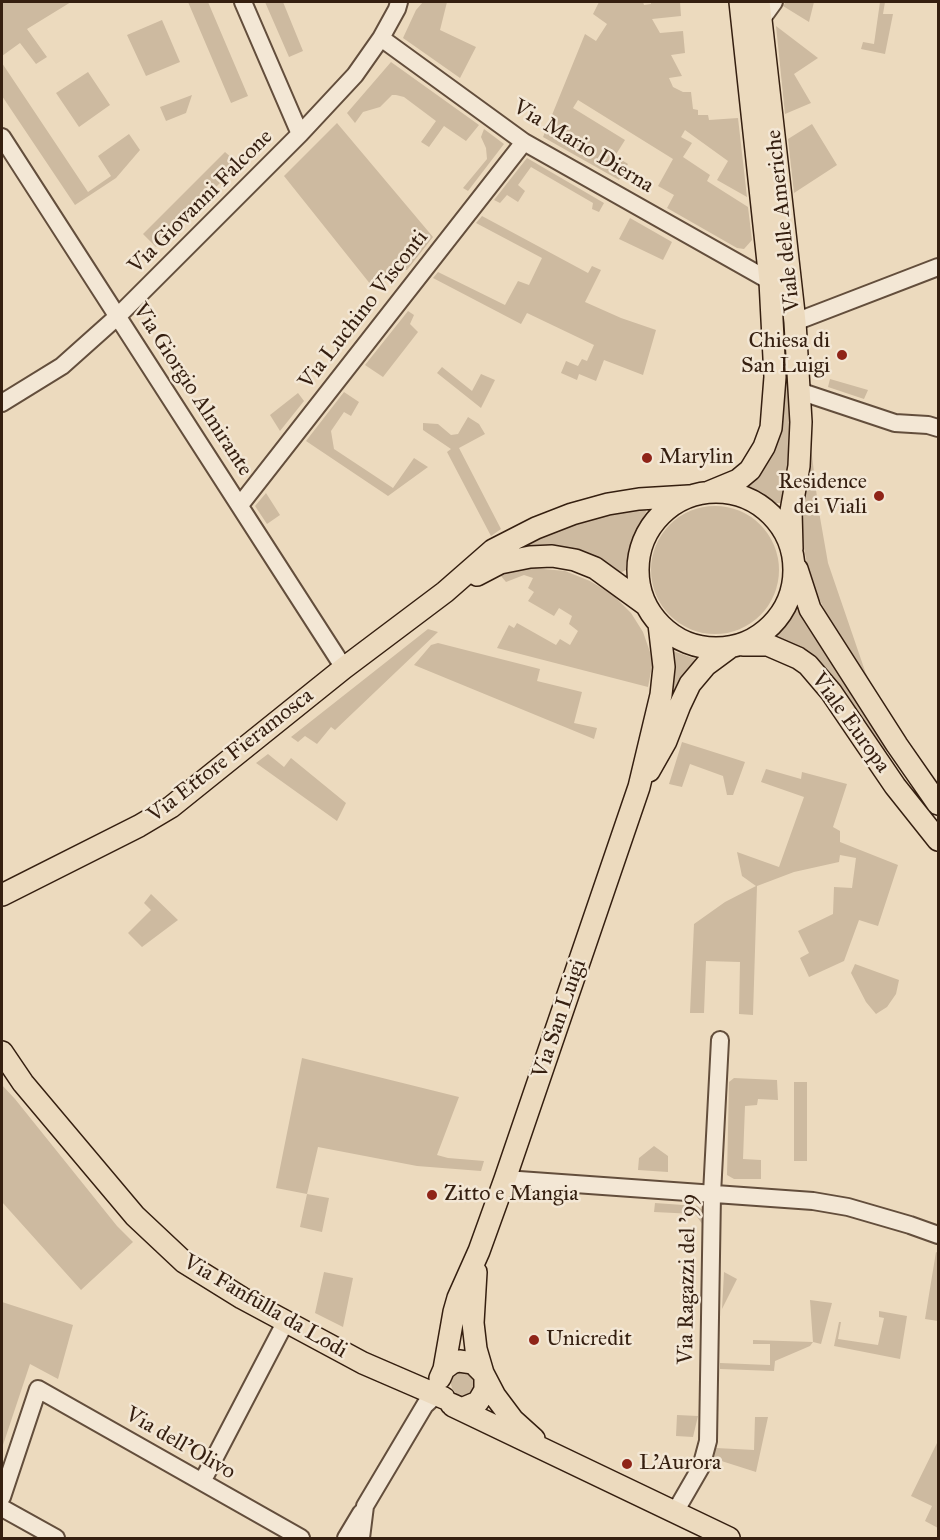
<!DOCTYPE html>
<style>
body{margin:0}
#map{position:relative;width:940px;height:1540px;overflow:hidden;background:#ecdabe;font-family:"IM FELL Great Primer",serif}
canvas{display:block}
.frame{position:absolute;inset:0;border:3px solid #351f10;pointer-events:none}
</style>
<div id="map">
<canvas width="940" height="1540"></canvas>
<div class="frame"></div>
</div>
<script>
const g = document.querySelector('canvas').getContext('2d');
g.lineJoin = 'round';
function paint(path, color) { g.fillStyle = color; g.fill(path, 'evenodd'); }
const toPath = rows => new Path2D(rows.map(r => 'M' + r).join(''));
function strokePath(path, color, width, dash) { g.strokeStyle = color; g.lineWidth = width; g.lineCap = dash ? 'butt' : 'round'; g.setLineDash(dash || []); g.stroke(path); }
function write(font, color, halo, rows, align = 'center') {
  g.font = font + ' "IM FELL Great Primer",serif'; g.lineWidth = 5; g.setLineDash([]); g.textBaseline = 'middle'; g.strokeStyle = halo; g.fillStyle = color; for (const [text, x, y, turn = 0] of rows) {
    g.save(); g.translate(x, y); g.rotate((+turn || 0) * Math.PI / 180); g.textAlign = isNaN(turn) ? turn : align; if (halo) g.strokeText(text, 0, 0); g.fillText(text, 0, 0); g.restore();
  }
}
paint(toPath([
 [2,2,71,2,27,29,47,57,36,64,20,43,2,56],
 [188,2,208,2,248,96,231,103],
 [265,2,283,2,303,51,289,57],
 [423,2,447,2,440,30,476,47,460,78,403,38,416,10],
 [599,2,643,2,644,5,651,4,651,2,680,2,681,16,652,19,660,33,683,31,685,53,671,55,682,76,669,78,673,87,683,92,691,92,693,109,698,110,698,115,708,115,709,120,738,118,747,197,717,180,728,161,685,130,681,137,692,143,683,157,710,175,707,181,748,207,752,240,744,249,737,248,667,208,674,195,658,186,673,159,578,100,573,108,625,140,615,156,628,164,619,180,543,137,585,34,596,41,607,24,593,14],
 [786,2,814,2,809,22,783,6],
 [880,2,885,2,883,14,893,14,885,54,861,49,863,42,874,44],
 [162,20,180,62,146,76,127,35],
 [776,26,818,58,794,74,811,103,785,114],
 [391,62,479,125,466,141,444,126,429,147,421,142,436,121,404,97,396,95,392,95,380,107,363,112,355,123,347,113],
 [2,63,88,192,111,176,98,156,129,134,140,150,116,178,75,205,2,96],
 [88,72,110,105,79,127,56,93],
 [192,95,186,113,166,121,160,107],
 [337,123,433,237,407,270,390,270,375,290,284,176],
 [812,124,837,165,794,193,788,139],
 [484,129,504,144,468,191,463,188,487,159,486,148,481,137],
 [225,152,239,164,156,247,143,234],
 [527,158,604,203,599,212,592,209,593,203,531,167,518,185,525,191,518,202,507,195,500,203,494,200],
 [482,216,588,273,592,266,601,270,585,302,621,318,656,330,643,375,604,360,596,381,579,374,577,380,561,373,566,361,578,366,582,359,587,361,594,345,527,313,521,324,433,278,438,272,505,305,518,281,529,285,542,258,476,223],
 [630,218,672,242,663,260,619,239],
 [408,311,414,315,410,324,418,332,383,377,365,365],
 [442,367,472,391,481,374,495,380,481,408,437,373],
 [788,372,792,443,785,494,781,503,775,503,763,493,747,486,784,373],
 [830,379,868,390,864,399,828,387],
 [344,392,359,402,351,416,344,412,331,431,334,449,393,488,414,458,428,467,388,496,306,441],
 [298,393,304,401,280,431,270,415],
 [468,417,479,424,485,434,459,448,501,529,491,536,447,452,451,449,423,430,423,423,438,424,451,435,458,434],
 [810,439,818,506,828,563,865,671,876,695,830,621,813,586,808,569,802,538,802,504],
 [266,493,280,515,267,524,255,506],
 [645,506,646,512,629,547,626,570,620,573,597,558,504,553,563,526],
 '651 570a64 64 0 1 1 128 0a64 64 0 1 1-128 0Z',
 [533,568,565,571,590,581,613,595,631,613,643,632,650,652,652,666,648,687,497,648,509,625,514,628,517,623,556,645,560,639,570,645,578,631,569,624,572,616,559,608,554,616,528,601,534,592,528,588,533,578,524,575,506,582,501,576,505,573],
 [796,609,800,610,888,748,883,752,832,676,820,662,807,653,774,639,786,626],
 [428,629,438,632,335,730,331,727,317,744,305,736,298,742,291,737],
 [438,643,540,669,537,681,582,692,574,723,597,728,594,739,414,665,431,645],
 [673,651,696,659,671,700,670,699],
 [682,742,745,762,733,795,727,795,723,776,690,764,682,787,669,784],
 [268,754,284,767,291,758,346,803,337,821,256,763],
 [766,769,801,779,802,772,847,784,833,827,840,831,840,842,898,865,878,926,859,920,844,961,809,977,800,958,809,953,798,931,833,914,834,887,852,888,856,858,840,855,839,862,794,872,757,886,753,1015,739,1014,740,962,706,961,704,1013,690,1013,694,924,725,902,756,886,742,876,737,852,779,867,804,797,761,782],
 [151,894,178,920,142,947,128,933,151,910,144,903],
 [855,964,899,980,896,994,887,1007,876,1014,866,1002,851,973],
 [302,1058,459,1097,437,1155,448,1158,484,1161,481,1171,417,1166,318,1147,307,1194,329,1198,322,1232,300,1227,307,1194,276,1188],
 [734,1078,777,1080,778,1100,758,1099,757,1105,745,1106,743,1159,761,1160,761,1179,734,1179,727,1175,729,1082],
 [794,1082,807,1082,807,1161,794,1161],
 [2,1085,15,1099,117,1226,133,1242,81,1290,2,1202],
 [654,1146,668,1156,668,1172,638,1170,639,1158],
 [655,1203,697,1206,703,1210,703,1225,695,1214,654,1212],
 [936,1252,938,1253,938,1321,925,1319],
 [324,1272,353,1278,343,1327,315,1313],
 [724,1272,737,1279,722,1309],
 [810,1300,832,1303,821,1344,813,1342,810,1346,775,1361,774,1371,720,1369,720,1363,770,1365,770,1344,753,1344,753,1340,813,1342],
 [2,1302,73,1325,58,1379,30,1364,2,1448],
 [879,1311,907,1316,900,1359,834,1346,839,1322,841,1322,838,1339,878,1345,884,1318,879,1317],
 '451 1383a12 12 0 1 1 24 0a12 12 0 1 1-24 0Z',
 [677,1415,698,1416,693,1437,676,1436],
 [755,1417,768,1417,756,1472,712,1458,716,1448,754,1450],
 [937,1443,938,1450,938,1528,925,1521,932,1506,911,1496]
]), '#cdbaa0');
const minor = toPath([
 [243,2,300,134],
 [761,20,774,2],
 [381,38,524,142,770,281],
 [2,137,344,668],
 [795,322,938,267],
 [799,391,895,423,928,425,938,428],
 [2,403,62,366,118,316,300,134,355,75,381,38,397,9,399,2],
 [240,505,524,142],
 [505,1179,813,1201,848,1207,910,1225,938,1235],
 [202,1482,286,1321],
 [2,1497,38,1389,301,1538],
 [2,1508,56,1538],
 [675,1512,701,1467,708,1441,712,1194,720,1040],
 [346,1538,361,1513],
 [361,1538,365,1506,425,1405,436,1395]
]);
const major = toPath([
 [759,2,795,322,801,422,799,466,791,511,792,549],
 '638 570a78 78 0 1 1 156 0a78 78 0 1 1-156 0Z',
 [709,492,738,480,750,470,764,447,771,428,775,377,770,281,740,2],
 [797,569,810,609,897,745,938,804],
 [477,575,500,563,530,557,552,556,575,560,595,568,646,605],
 [743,645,768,645,798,658,808,665,831,692,895,786,938,840],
 [649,771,666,741,680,705,690,684,706,665,729,648],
 [2,895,139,826,171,807,344,668,445,592,493,550,536,528,572,514,608,504,639,499,689,496],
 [2,1052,23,1083,135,1216,184,1262,242,1298,363,1363,444,1398],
 [476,1272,473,1323,476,1349,483,1373],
 [444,1369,454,1312,458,1298,479,1251,505,1179,639,787,661,695,664,667,659,624],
 [440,1378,444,1369,452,1363,459,1361,473,1363,483,1373,495,1396,513,1420,534,1439],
 [451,1404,460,1408,466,1407,478,1402,485,1390,485,1377],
 [453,1406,729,1538]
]);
strokePath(minor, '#634e3c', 20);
strokePath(major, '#351f10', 24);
strokePath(minor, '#f3e7d5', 16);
strokePath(major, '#ecdabe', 21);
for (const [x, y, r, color] of [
 [842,355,6,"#8f2418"],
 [647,458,6,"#8f2418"],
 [879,496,6,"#8f2418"],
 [432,1195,6,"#8f2418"],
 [534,1340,6,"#8f2418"],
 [627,1464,6,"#8f2418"]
]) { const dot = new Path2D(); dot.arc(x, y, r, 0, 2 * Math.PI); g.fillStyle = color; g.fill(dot); strokePath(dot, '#f3e7d5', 2); }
write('22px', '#351f10', '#f3e7d5', [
 ["Via Mario Dierna",583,147,31],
 ["Via Giovanni Falcone",201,202,-45],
 ["Viale delle Americhe",784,221,-96],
 ["Via Luchino Visconti",364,310,-52],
 ["Via Giorgio Almirante",192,390,57],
 ["Viale Europa",850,723,54],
 ["Via Ettore Fieramosca",231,756,-38],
 ["Via San Luigi",560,1019,-71],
 ["Via Ragazzi del '99",688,1279,-89],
 ["Via Fanfulla da Lodi",265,1307,30],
 ["Via dell'Olivo",180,1444,30]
]);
write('22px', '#351f10', '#f3e7d5', [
 ["Chiesa di",830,342,"right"],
 ["San Luigi",830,367,"right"],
 ["Marylin",659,458],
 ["Residence",867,483,"right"],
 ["dei Viali",867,508,"right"],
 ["Zitto e Mangia",444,1195],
 ["Unicredit",546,1340],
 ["L'Aurora",639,1464]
], 'left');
</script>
